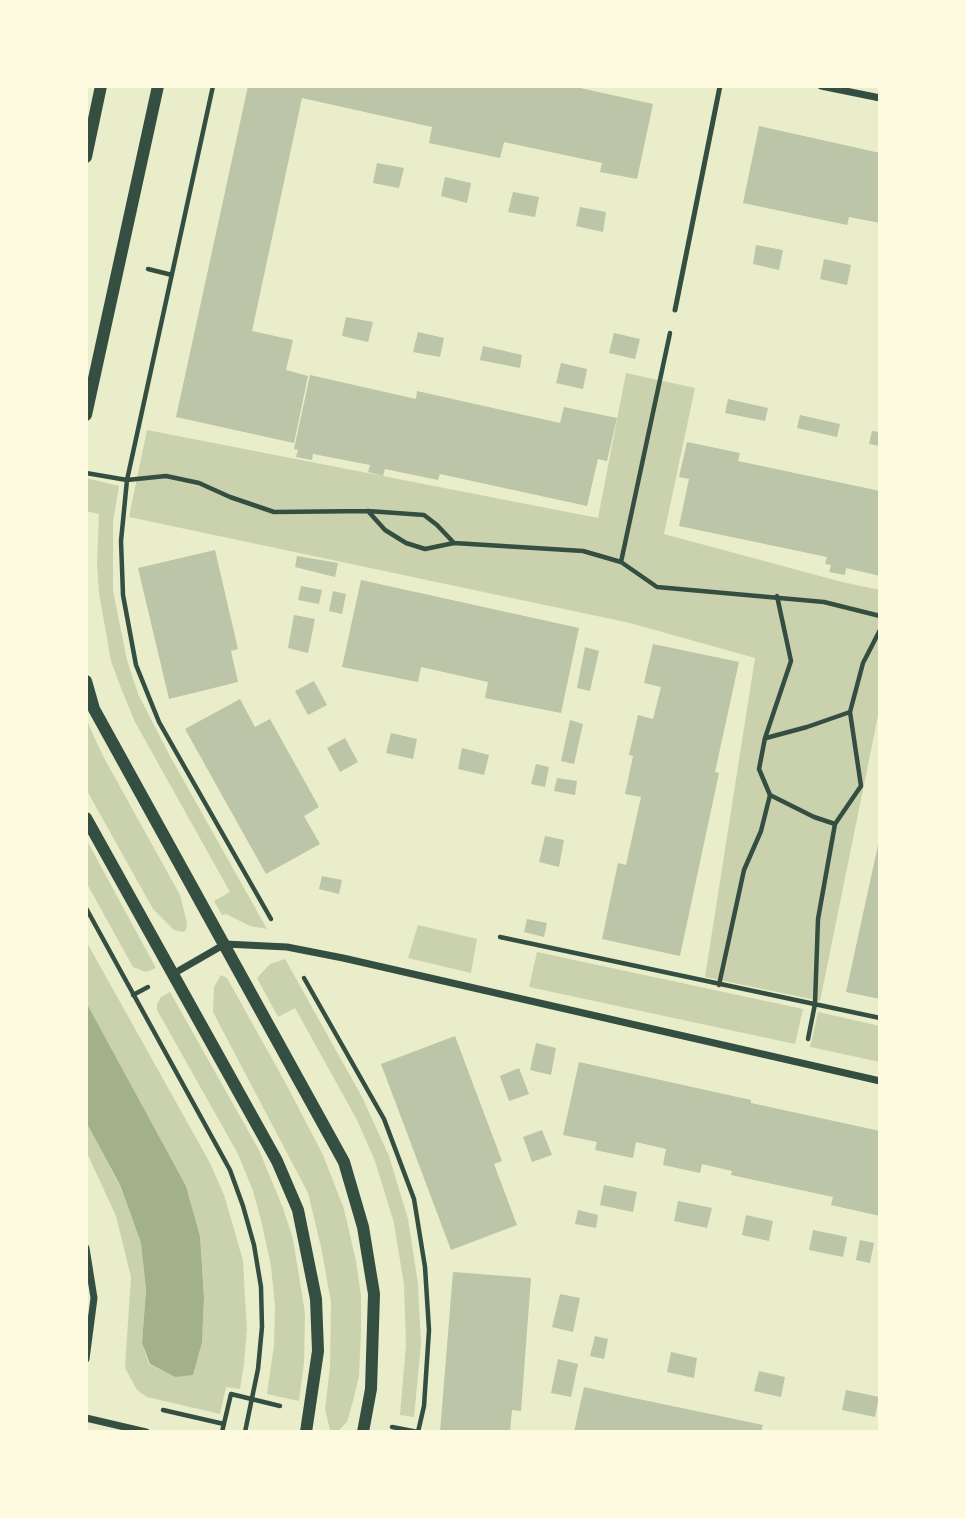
<!DOCTYPE html>
<style>
body{margin:0}
#map{position:relative;width:966px;height:1518px;overflow:hidden;background:#e9edc9;font-family:"Exo 2",sans-serif}
canvas{display:block}
.frame{position:absolute;inset:0;border:88px solid #fefae0;pointer-events:none}
</style>
<div id="map">
<canvas width="966" height="1518"></canvas>
<div class="frame"></div>
</div>
<script>
const g = document.querySelector('canvas').getContext('2d');
g.lineJoin = 'round';
function paint(path, color) { g.fillStyle = color; g.fill(path, 'evenodd'); }
const toPath = rows => new Path2D(rows.map(r => 'M' + r).join(''));
function strokePath(path, color, width, dash) { g.strokeStyle = color; g.lineWidth = width; g.lineCap = dash ? 'butt' : 'round'; g.setLineDash(dash || []); g.stroke(path); }
paint(toPath([
 [626,373,695,388,664,534,842,582,880,590,880,706,820,1001,705,977,755,658,630,623,129,517,147,430,598,518],
 [86,478,119,486,113,522,113,591,127,660,138,694,171,758,267,929,250,926,226,914,222,915,214,901,230,892,135,722,121,688,111,661,99,593,97,564,99,514,86,511],
 [86,719,103,756,180,895,187,923,186,930,183,932,174,930,153,909,86,789],
 [86,839,156,968,146,972,133,967,86,882],
 [418,925,477,939,471,973,408,958],
 [86,941,210,1163,224,1195,234,1229,243,1261,245,1298,247,1329,244,1364,240,1389,226,1387,220,1414,147,1397,137,1390,125,1368,131,1277,116,1216,86,1151,86,1122,120,1186,141,1243,146,1290,142,1343,149,1364,175,1377,202,1342,204,1298,200,1236,186,1186,86,1002],
 [537,952,803,1009,795,1044,529,987],
 [285,959,362,1097,389,1156,408,1219,418,1284,421,1344,414,1417,400,1415,406,1345,404,1285,394,1223,375,1161,357,1120,295,1008,278,1017,257,978,270,964],
 [221,975,227,978,285,1082,323,1155,344,1209,356,1261,361,1296,361,1331,359,1376,353,1401,347,1422,337,1432,330,1430,325,1409,330,1367,331,1302,321,1247,308,1193,213,1012,214,987],
 [170,992,259,1150,283,1208,293,1239,305,1313,304,1363,299,1401,267,1394,274,1345,275,1306,271,1266,261,1220,253,1191,238,1154,157,1010,157,1004,161,997],
 [818,1012,880,1026,880,1062,810,1047]
]), '#cad2ad');
paint(toPath([
 [86,1002,186,1186,200,1236,204,1298,202,1342,193,1375,175,1377,150,1364,142,1343,146,1290,141,1243,120,1185,86,1122]
]), '#a3b18a');
paint(toPath([
 [248,86,571,86,653,104,637,179,600,172,602,163,504,142,500,158,429,143,432,127,302,98,252,331,293,340,286,370,308,376,294,443,176,417],
 [759,126,880,153,880,223,849,217,847,225,743,203],
 [377,163,404,168,399,188,373,183],
 [445,177,471,183,467,203,441,196],
 [513,192,539,197,535,217,508,212],
 [580,207,606,212,603,232,576,226],
 [756,245,783,250,779,270,753,264],
 [824,259,851,265,847,285,820,279],
 [346,317,373,322,368,342,342,336],
 [418,332,444,338,440,357,413,352],
 [614,333,640,339,635,359,609,353],
 [483,346,522,355,520,368,480,360],
 [561,363,587,369,583,389,556,383],
 [310,375,416,399,417,391,560,423,564,407,617,418,607,461,598,459,587,506,440,474,438,480,385,469,383,476,368,472,370,465,313,454,312,460,296,457,298,450,294,449],
 [728,399,768,408,765,421,725,413],
 [800,415,840,424,837,437,797,428],
 [872,431,880,432,880,446,869,444],
 [687,442,740,453,738,461,880,491,880,576,846,568,845,575,829,572,831,565,825,564,827,557,679,526,689,479,679,477],
 [215,550,238,649,231,651,238,682,169,699,138,568],
 [297,556,338,563,335,577,295,567],
 [361,580,579,628,561,713,485,698,488,682,421,667,418,682,342,667],
 [301,586,322,590,319,604,298,600],
 [333,591,346,594,342,614,329,611],
 [294,615,315,619,308,653,288,648],
 [653,644,739,662,715,772,719,773,680,956,602,939,618,863,626,865,641,797,625,794,633,756,629,755,638,715,653,719,661,687,644,683],
 [585,647,599,651,590,691,577,688],
 [314,681,327,705,308,715,295,691],
 [240,699,255,727,270,719,319,807,304,816,320,844,266,874,185,729],
 [570,720,583,724,574,764,561,761],
 [391,733,417,739,413,759,386,753],
 [345,738,358,762,340,772,327,748],
 [462,748,489,755,484,775,458,769],
 [536,764,549,767,545,787,531,784],
 [557,778,577,781,575,795,554,791],
 [545,836,564,840,559,867,539,862],
 [878,845,880,845,880,999,846,992],
 [322,876,342,880,339,894,319,889],
 [527,919,547,923,544,937,524,932],
 [455,1036,502,1161,494,1164,517,1225,451,1250,381,1064],
 [536,1043,556,1048,551,1075,530,1070],
 [579,1062,751,1100,751,1103,880,1131,880,1216,831,1205,833,1197,731,1175,732,1171,702,1164,700,1173,663,1165,666,1149,636,1142,633,1158,595,1150,597,1142,563,1135],
 [519,1068,529,1094,509,1101,500,1076],
 [542,1130,552,1155,532,1162,523,1137],
 [604,1185,637,1192,633,1212,600,1205],
 [678,1201,712,1208,707,1228,674,1221],
 [578,1210,598,1215,596,1228,575,1224],
 [746,1215,773,1221,769,1241,742,1235],
 [813,1230,847,1237,843,1257,809,1250],
 [860,1240,874,1243,870,1263,856,1260],
 [453,1272,531,1278,521,1411,512,1410,510,1432,440,1432],
 [560,1294,580,1298,573,1332,552,1327],
 [595,1336,608,1339,604,1359,590,1356],
 [671,1352,697,1358,694,1378,667,1372],
 [558,1359,578,1364,571,1397,551,1393],
 [759,1371,785,1377,781,1397,754,1391],
 [584,1387,629,1397,763,1425,761,1432,574,1432],
 [846,1390,879,1397,875,1417,842,1410]
]), '#bcc5a7');
strokePath(toPath([
 [213,86,127,480,121,541,123,595,136,665,159,722,271,919],
 [148,269,172,275],
 [86,473,127,480,166,476,199,483,230,497,274,512,368,511,424,515,437,525,454,543,583,551,621,562,657,587,824,602,880,616],
 [368,511,385,530,406,543,425,549,454,543],
 [621,562,670,333],
 [766,738,807,727,850,712],
 [770,795,814,817,835,824],
 [86,908,230,1170,243,1206,254,1245,261,1287,262,1327,258,1369,245,1432],
 [500,937,880,1018],
 [304,978,384,1119,414,1199,425,1267,429,1330,424,1406,418,1432],
 [719,985,744,870,761,831,770,795,759,769,765,738,791,661,777,596],
 [133,995,148,987],
 [808,1039,815,1004,818,919,835,824,861,786,850,712,863,663,880,630],
 [163,1410,224,1424],
 [392,1427,418,1432],
 [222,1432,231,1394,280,1406]
]), '#344e41', 4.5);
strokePath(toPath([
 [675,310,720,86]
]), '#344e41', 5);
strokePath(toPath([
 [821,86,880,98],
 [173,974,225,944,287,947,343,958,880,1081],
 [86,1248,94,1298,86,1359],
 [86,1418,146,1432]
]), '#344e41', 7);
strokePath(toPath([
 [86,157,101,86],
 [86,415,158,86],
 [86,681,94,709,344,1162,363,1227,374,1294,371,1389,363,1432],
 [86,818,277,1161,298,1210,316,1299,318,1351,306,1432]
]), '#344e41', 12);
</script>
